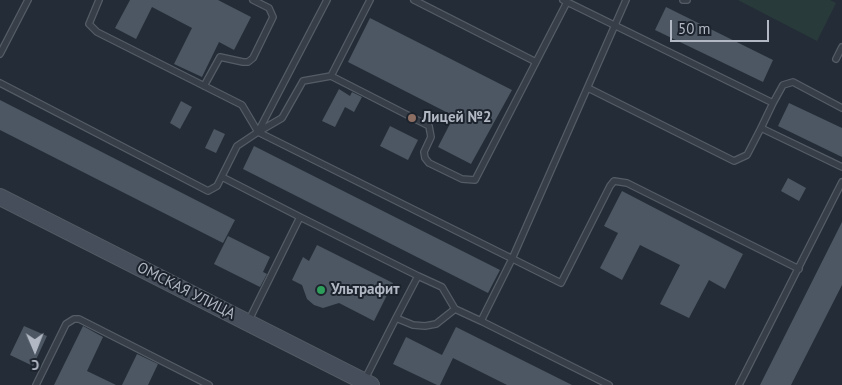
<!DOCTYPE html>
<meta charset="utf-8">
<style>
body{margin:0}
#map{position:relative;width:842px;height:385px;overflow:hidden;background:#242d37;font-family:"PT Sans",sans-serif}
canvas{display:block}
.north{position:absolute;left:10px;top:325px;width:50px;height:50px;-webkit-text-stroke:4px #1c232d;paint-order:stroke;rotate:179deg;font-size:14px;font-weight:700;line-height:20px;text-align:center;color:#b2b9c4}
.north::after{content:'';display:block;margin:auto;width:18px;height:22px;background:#b2b9c4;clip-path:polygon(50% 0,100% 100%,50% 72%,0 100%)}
.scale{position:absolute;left:670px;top:20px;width:99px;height:22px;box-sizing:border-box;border:2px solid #b2b9c4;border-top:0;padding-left:6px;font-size:15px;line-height:18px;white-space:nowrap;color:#b2b9c4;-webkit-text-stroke:4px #1c232d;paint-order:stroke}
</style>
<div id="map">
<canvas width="842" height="385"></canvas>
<div class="north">С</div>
<div class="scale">50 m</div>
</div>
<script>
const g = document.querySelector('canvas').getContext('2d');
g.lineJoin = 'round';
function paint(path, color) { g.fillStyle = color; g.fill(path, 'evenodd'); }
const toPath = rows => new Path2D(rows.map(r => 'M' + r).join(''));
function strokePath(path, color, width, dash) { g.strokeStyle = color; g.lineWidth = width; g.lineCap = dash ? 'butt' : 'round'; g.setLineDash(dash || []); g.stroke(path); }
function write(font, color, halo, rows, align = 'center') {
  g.font = font + ' "PT Sans",sans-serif'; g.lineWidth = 4; g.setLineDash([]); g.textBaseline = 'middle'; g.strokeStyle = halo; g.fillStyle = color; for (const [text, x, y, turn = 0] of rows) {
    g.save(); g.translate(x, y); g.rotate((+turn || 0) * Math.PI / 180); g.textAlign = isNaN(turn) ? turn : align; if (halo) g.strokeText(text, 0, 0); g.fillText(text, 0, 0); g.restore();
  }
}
paint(toPath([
 [738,0,830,0,836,3,817,41]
]), '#283b3a');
paint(toPath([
 [130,0,218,0,251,17,234,50,219,42,202,77,174,64,192,28,152,7,136,39,115,28],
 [666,7,773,60,763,82,655,30],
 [370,18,512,90,471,164,438,147,454,116,348,62],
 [339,89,350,96,352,92,362,97,354,112,345,107,335,127,322,121],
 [0,100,235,220,223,243,0,130],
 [181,101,192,107,180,129,170,123],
 [789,103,842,128,842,157,778,126],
 [390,126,418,140,408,160,380,146],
 [214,129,225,134,216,153,205,148],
 [254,146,500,270,488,293,243,169],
 [788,178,806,188,799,201,781,191],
 [622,191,743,254,725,289,709,280,689,318,660,304,680,265,640,245,622,280,600,268,618,233,604,226],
 [842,222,842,285,791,385,760,385],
 [228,236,270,257,263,272,267,274,260,287,214,264],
 [317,245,393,283,374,321,339,303,323,308,314,305,307,299,302,285,292,280,303,257,309,261],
 [24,326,47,336,33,366,10,355],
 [83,326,103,337,87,371,116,385,54,385],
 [456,327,572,385,507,385,453,358,440,385,437,385,393,364,406,337,442,355],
 [137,354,158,364,148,385,122,385]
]), '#4c5763');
const service = toPath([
 [99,0,89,24,97,32,242,105,258,132],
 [414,0,536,62],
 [563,0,773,103,761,128,842,167],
 [683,0,687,0],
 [0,54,28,0],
 [836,59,842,47],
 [331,76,429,126,431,137,424,152,425,158,429,163,462,179,475,180,567,2],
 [0,83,208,191,217,186,237,146,258,132,561,283,610,186,614,181,627,183,799,269],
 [204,86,220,57,243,62,248,62,253,58,273,17,269,8,253,0],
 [588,88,734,161,747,155,761,128],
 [773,103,783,85,793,82,842,108],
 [258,132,282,118,303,81,331,76,370,0],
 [258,132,327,0],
 [222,177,300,217,248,322],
 [300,217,418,276,396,318],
 [418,276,442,287,455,309],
 [481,321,609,385],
 [365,379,396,318,413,325,425,326,436,324,455,309,481,321,512,259,626,0],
 [36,385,66,324,74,319,79,319,209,385],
 [739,385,842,182]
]);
const secondary = toPath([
 [0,197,371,385]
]);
strokePath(service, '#555c66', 8);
strokePath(secondary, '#555c66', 18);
strokePath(service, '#373e48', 5.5);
strokePath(secondary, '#454e5a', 16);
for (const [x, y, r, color] of [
 [412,118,5,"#8d6e63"],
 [321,290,5,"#2e9e5b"]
]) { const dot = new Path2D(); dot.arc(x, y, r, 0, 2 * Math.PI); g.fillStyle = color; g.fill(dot); strokePath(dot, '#1c232d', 2); }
write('bold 15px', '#b2b9c4', '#1c232d', [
 ["Лицей №2",422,118],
 ["Ультрафит",331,290]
], 'left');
write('15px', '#b2b9c4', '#1c232d', [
 ["ОМСКАЯ УЛИЦА",186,291,27]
]);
</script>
